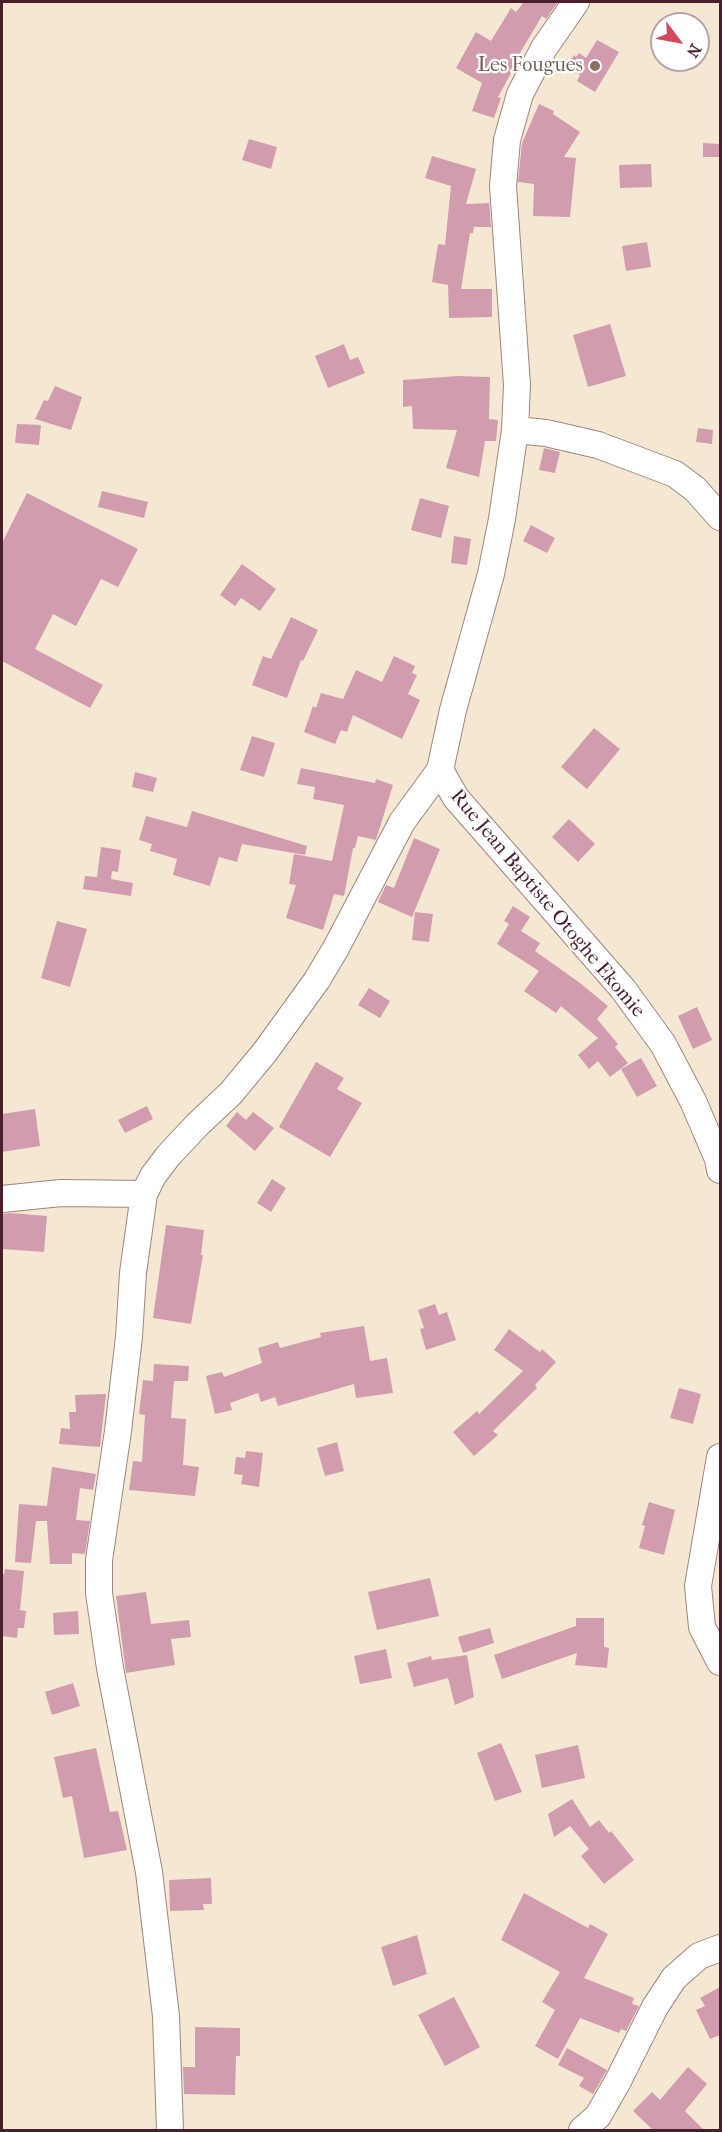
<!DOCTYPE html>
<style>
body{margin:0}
#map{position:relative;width:722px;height:2132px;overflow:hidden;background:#f5e8d3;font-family:"IM FELL French Canon",serif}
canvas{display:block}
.frame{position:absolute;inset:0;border:3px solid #4a1f2b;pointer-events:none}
.north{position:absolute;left:650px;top:12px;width:60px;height:60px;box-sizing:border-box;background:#fff;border:2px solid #b7a5aa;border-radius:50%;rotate:122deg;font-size:16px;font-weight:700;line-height:24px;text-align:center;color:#4a1f2b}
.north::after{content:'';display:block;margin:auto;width:21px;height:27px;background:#d1495b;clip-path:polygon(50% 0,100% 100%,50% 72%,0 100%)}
</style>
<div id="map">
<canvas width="722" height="2132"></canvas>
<div class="frame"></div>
<div class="north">N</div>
</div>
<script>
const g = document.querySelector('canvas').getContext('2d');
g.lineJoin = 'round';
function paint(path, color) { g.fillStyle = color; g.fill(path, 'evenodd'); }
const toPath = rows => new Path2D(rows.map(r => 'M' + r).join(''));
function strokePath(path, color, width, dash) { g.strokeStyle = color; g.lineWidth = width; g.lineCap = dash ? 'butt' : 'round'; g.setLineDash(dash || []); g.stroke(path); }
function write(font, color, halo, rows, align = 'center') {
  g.font = font + ' "IM FELL French Canon",serif'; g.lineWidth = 4.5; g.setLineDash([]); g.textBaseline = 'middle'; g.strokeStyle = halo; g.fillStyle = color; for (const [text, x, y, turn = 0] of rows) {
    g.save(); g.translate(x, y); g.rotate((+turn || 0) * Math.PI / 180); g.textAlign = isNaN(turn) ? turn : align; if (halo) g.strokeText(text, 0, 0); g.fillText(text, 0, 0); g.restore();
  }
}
paint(toPath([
 [520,2,558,2,546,19,542,16,514,63,516,64,498,97,501,98,494,118,472,111,482,83,456,68,476,32,491,41,511,8,516,12,523,3],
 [597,40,619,52,595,92,577,81,580,75,567,67,574,55,576,57,579,53,586,58],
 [539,104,554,111,553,114,580,132,564,157,576,158,570,217,533,216,534,184,518,182,522,143],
 [249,139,277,147,271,169,242,160],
 [703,143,720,144,720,157,703,157],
 [432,156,476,169,466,204,489,203,491,227,474,227,473,233,470,233,461,289,492,289,492,317,449,318,448,285,432,282,438,244,445,245,451,186,425,178],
 [651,164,652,187,620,188,619,165],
 [647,242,651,267,626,271,622,246],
 [610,324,626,376,588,387,573,335],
 [344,344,350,360,358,357,365,373,328,388,315,356],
 [458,376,490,377,489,419,498,420,496,441,485,441,479,477,446,468,457,430,413,429,412,406,403,407,403,380],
 [55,386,82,397,71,430,35,419,44,400,48,401],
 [17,424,41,425,39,445,15,443],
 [698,428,713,430,712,444,696,442],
 [544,448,560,452,555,473,539,470],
 [102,491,148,502,144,518,98,507],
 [27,493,138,549,118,587,101,579,76,626,53,614,35,649,103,685,90,708,2,661,2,543],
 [420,498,449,506,441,538,411,530],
 [531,525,555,538,547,553,523,541],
 [454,536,471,539,467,565,451,563],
 [242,564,276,589,260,611,241,598,235,606,220,595],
 [291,617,318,630,303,661,301,660,287,698,252,685,263,656,271,659],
 [394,656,415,666,412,673,417,675,408,694,420,700,402,739,353,715,347,732,341,730,335,744,304,732,313,706,316,708,321,693,343,699,356,670,382,682],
 [594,728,620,749,587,789,561,767],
 [252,736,275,743,264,777,240,770],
 [301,768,375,783,376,779,393,785,376,840,358,836,355,848,353,848,344,896,334,894,323,930,286,918,296,885,289,884,294,854,332,861,344,805,313,799,315,787,297,784],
 [135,772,157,778,153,792,132,787],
 [192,811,307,846,305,855,242,844,237,862,219,857,210,886,173,875,177,859,150,851,152,844,139,840,146,816,187,827],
 [569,819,595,844,578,862,552,837],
 [414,838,440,849,412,917,378,902,386,885,394,888],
 [101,847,121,850,118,872,112,871,111,879,133,883,131,896,83,889,85,876,97,877],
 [513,906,530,917,521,931,540,943,535,951,580,983,608,1006,597,1019,618,1044,615,1047,628,1063,610,1077,598,1061,589,1069,578,1055,598,1038,561,1006,556,1013,524,991,539,971,497,944,509,924,504,921],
 [415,912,433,914,429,942,412,940],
 [57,921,87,929,70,987,41,978],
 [369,988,390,1001,380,1018,358,1005],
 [697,1007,712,1040,693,1049,678,1016],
 [641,1058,657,1086,637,1097,621,1069],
 [316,1062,344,1078,337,1089,362,1103,330,1157,279,1127],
 [147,1106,153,1119,125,1133,118,1120],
 [35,1109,40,1146,2,1152,2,1114],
 [237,1112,246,1120,253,1112,274,1128,255,1151,226,1126],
 [272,1179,286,1188,271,1212,257,1203],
 [10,1213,47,1216,44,1252,2,1249,2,1214],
 [166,1225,204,1230,201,1255,203,1255,191,1324,153,1318],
 [435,1304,439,1315,447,1312,456,1340,426,1350,420,1329,424,1328,418,1310],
 [364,1326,370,1361,387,1358,393,1393,356,1398,354,1384,278,1406,275,1397,261,1402,258,1393,230,1403,232,1410,215,1414,206,1376,222,1372,224,1377,262,1363,258,1348,278,1342,280,1348,321,1337,320,1333],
 [509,1329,540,1352,542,1349,556,1362,535,1385,537,1388,493,1431,498,1435,474,1456,453,1432,477,1411,479,1414,523,1371,494,1350],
 [154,1364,189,1366,188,1381,174,1381,171,1418,186,1419,183,1465,199,1467,195,1496,129,1490,133,1461,142,1462,145,1415,139,1414,143,1380,153,1381],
 [679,1388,701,1394,693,1424,670,1418],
 [106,1394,100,1447,59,1444,61,1428,70,1429,69,1412,76,1412,75,1395],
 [337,1442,344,1471,325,1476,317,1448],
 [246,1451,263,1453,259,1487,241,1484,243,1475,234,1474,236,1457,245,1458],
 [52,1467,96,1474,93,1490,80,1488,76,1520,90,1521,85,1554,72,1553,72,1564,50,1564,47,1521,36,1521,31,1563,15,1562,19,1504,47,1506],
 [649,1502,675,1510,664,1555,639,1548,645,1526,642,1525],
 [5,1569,24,1571,20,1610,26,1611,24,1628,18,1628,17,1638,2,1636,2,1574,4,1574],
 [430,1578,439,1616,377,1630,368,1592],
 [146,1592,151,1624,189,1620,191,1637,171,1639,175,1665,126,1673,116,1596],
 [78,1611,79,1634,54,1635,53,1613],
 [576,1618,604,1618,604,1647,609,1648,607,1668,575,1665,577,1653,502,1679,494,1655,576,1626],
 [490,1628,494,1643,463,1653,458,1637],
 [386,1649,392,1678,360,1684,354,1656],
 [467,1655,474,1697,455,1705,448,1678,414,1687,407,1663,431,1656,432,1660],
 [73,1683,80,1706,52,1715,45,1692],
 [501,1743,522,1792,495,1801,477,1753],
 [578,1745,585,1778,542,1788,535,1755],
 [96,1748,110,1812,118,1811,127,1850,84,1858,72,1796,63,1798,54,1757],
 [572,1799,590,1827,599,1820,609,1833,611,1831,634,1860,604,1884,581,1856,589,1849,570,1826,554,1837,548,1814],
 [211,1878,212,1904,203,1904,204,1910,170,1911,169,1880],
 [524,1893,588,1928,590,1924,608,1934,584,1978,634,1998,632,2004,639,2006,626,2031,621,2029,619,2033,580,2018,558,2059,535,2046,555,2010,542,2002,560,1972,501,1940],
 [417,1935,427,1974,393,1986,381,1947],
 [720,1987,720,2035,710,2039,696,2010,705,2006,700,1998],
 [454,1997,480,2047,445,2066,418,2015],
 [195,2027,240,2028,240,2056,236,2056,235,2095,184,2094,183,2067,195,2067],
 [567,2048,607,2070,593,2094,579,2086,584,2078,558,2065],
 [688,2067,707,2084,685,2111,704,2130,653,2130,633,2111,652,2092,660,2100]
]), '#d19cad');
const minor = toPath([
 [576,2,544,48,520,94,507,140,503,186,517,385,515,430,502,519,491,574,453,710,440,770,456,798,623,989,663,1044,693,1101,718,1159,720,1170],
 [515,430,546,433,598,445,675,474,695,489,720,517],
 [2,1199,61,1193,144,1194],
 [720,1457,698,1586,702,1627,720,1662],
 [170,2130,166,2016,149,1872,110,1668,99,1593,99,1560,118,1431,129,1337,133,1273,144,1194,153,1176,168,1156,197,1125,231,1093,265,1052,317,980,336,948,402,822,440,770],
 [582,2130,598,2116,618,2081,655,2007,674,1978,699,1956,720,1948]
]);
strokePath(minor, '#a0847f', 28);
strokePath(minor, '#fff', 26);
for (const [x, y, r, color] of [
 [595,66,6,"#8d6e63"]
]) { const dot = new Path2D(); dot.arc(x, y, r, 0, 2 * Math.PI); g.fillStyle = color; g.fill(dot); strokePath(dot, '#fff', 2); }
write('20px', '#785e54', '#fff', [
 ["Les Fougues",583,66]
], 'right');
write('20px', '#4a1f2b', '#fff', [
 ["Rue Jean Baptiste Otoghe Ekomie",547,904,50]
]);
</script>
